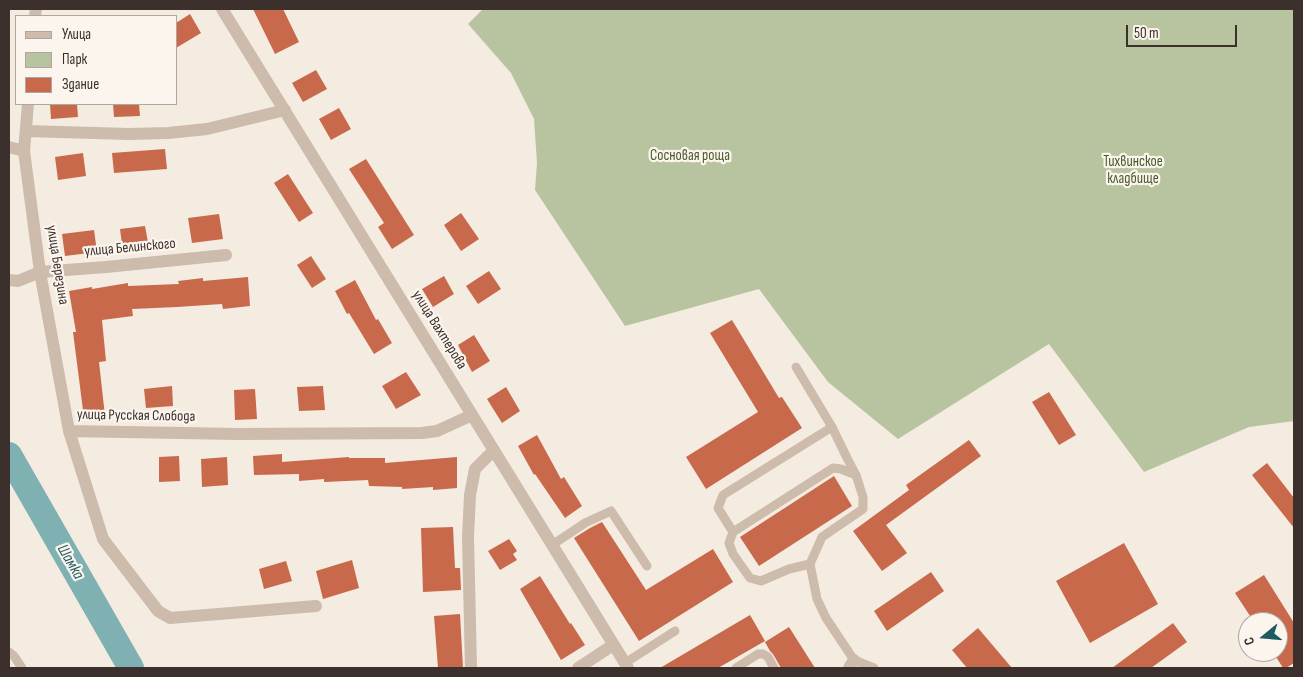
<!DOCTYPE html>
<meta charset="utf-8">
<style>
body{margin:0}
#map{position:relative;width:1303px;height:677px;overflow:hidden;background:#f4ebe1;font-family:"Sofia Sans Condensed",sans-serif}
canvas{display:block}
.frame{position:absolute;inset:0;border:10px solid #3b302b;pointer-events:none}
.legend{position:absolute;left:15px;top:15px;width:162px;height:90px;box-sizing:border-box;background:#fbf5ee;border:1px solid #aea6a0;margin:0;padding:6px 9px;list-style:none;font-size:15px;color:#3b302b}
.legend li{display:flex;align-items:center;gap:10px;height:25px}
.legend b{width:25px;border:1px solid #aea6a0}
.north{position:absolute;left:1238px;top:612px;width:50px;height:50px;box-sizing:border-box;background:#fbf5ee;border:1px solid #aea6a0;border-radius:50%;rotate:253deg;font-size:14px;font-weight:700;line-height:20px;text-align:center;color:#3b302b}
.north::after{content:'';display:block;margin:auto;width:18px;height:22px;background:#1f5a5e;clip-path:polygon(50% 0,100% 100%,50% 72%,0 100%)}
.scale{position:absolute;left:1126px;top:25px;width:111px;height:22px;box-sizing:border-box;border:2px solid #3b302b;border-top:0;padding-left:6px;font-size:15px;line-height:18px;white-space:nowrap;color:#3b302b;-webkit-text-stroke:4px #fbf5ee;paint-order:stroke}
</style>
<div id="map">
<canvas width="1303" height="677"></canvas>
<div class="frame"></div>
<ul class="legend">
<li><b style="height:6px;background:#cdbbac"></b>Улица</li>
<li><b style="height:14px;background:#b8c4a0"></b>Парк</li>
<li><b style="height:14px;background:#c8694b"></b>Здание</li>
</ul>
<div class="north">С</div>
<div class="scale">50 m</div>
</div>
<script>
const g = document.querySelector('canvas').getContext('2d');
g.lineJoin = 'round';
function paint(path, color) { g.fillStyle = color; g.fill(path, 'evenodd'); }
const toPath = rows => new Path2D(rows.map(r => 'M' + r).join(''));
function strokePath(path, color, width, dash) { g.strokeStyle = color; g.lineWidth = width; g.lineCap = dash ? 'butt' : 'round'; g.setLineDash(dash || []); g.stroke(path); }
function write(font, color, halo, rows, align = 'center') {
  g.font = font + ' "Sofia Sans Condensed",sans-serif'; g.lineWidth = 4.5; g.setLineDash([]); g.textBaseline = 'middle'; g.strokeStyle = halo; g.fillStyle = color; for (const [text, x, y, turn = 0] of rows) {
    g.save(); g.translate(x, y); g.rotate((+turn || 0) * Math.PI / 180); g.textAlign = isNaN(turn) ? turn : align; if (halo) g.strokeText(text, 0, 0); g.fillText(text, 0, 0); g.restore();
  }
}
paint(toPath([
 [483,9,1294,9,1294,421,1249,427,1144,472,1049,344,898,439,828,382,759,289,625,326,535,190,537,163,534,119,511,73,468,24]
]), '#b8c4a0');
strokePath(toPath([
 [9,455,131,668]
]), '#7fb0b2', 26);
paint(toPath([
 [253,9,283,9,299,42,275,54],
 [190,14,201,33,176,48,176,23],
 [316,70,327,89,303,102,292,83],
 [50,104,77,104,78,117,51,119],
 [113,104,139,104,140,116,114,117],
 [339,108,351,129,331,140,319,119],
 [165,149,167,169,114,173,112,153],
 [83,153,86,176,58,180,55,157],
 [366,159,414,235,392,249,378,227,384,223,349,169],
 [288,174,313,213,299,222,274,183],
 [461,213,479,239,461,251,444,225],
 [219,214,223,239,192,243,188,218],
 [145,226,149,248,123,252,120,229],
 [94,230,97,252,65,256,62,234],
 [311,256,326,279,312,288,297,265],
 [489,271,501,289,478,304,466,286],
 [444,276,454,294,433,307,422,289],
 [248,277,250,306,223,309,222,304,177,307,132,309,133,316,102,320,106,361,99,362,105,416,84,418,73,332,76,332,69,291,92,287,92,289,128,283,128,286,179,284,178,281,203,278,203,281],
 [355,280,376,320,378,319,392,343,374,354,349,313,347,314,335,291],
 [732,320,779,398,782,397,802,428,706,489,686,457,758,412,710,333],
 [474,335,490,361,472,372,458,345],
 [406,372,421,395,396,409,382,386],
 [172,386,173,406,146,408,144,389],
 [323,386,325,410,299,411,297,387],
 [506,387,520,411,502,423,487,399],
 [255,389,257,419,235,420,234,390],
 [1049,392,1076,435,1059,445,1032,402],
 [537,435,561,479,564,477,582,506,565,518,535,474,534,475,518,446],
 [969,440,981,456,886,525,907,553,882,571,853,531,909,490,906,485],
 [282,454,282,462,349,457,349,458,385,458,385,463,457,457,457,488,433,490,433,487,402,489,402,487,369,486,368,480,324,482,324,479,299,481,299,474,254,475,253,456],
 [179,456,180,481,159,482,159,457],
 [227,457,228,485,202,487,201,459],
 [1267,463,1294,498,1294,528,1252,475],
 [834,476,852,506,759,566,740,537],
 [602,522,646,590,713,549,733,582,639,641,574,538,590,528],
 [453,527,455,568,460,568,461,590,423,592,421,528],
 [509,539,517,551,513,554,517,560,500,570,488,551],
 [1124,543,1158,604,1090,643,1056,581],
 [352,560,359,588,323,599,316,571],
 [286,561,292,581,264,589,259,569],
 [931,572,944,591,887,631,874,611],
 [1264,575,1294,623,1294,663,1286,668,1283,668,1273,652,1278,652,1278,622,1254,622,1235,593],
 [540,576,570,624,571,623,585,645,561,660,520,589],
 [460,614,463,668,438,668,434,616],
 [750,615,765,641,718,668,660,668],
 [1173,623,1187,642,1151,668,1112,668],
 [789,627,815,668,781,668,773,654,770,651,765,642],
 [978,628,1012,668,967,668,952,650]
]), '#c8694b');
strokePath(toPath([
 [796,367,832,427,848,460,856,475,863,497,863,509,822,537,810,564,817,599,826,618,854,660,874,668],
 [733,532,718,508,723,495,832,427],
 [552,545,585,523,611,511,647,566],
 [810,564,789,569,761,581,750,578,733,554,729,543,733,532,833,468,841,469,856,475],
 [9,652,14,656,22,668],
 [625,663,675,631],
 [736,668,758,654,763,654,768,657,774,668]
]), '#cdbbac', 9);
strokePath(toPath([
 [222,9,628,668],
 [35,16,36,9],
 [28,104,24,151,40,272,69,431],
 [26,131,129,134,168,133,207,129,285,110],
 [9,147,24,151],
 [9,280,18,281,40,272,106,267,226,255],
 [316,606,170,618,158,611,103,539,69,431,237,434,422,433,437,431,472,415],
 [471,668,468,537,470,495,475,469,494,450],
 [578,668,613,645],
 [849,668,854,660]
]), '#cdbbac', 12);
write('15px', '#4a5a2e', '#fbf5ee', [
 ["Сосновая роща",690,156],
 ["Тихвинское",1133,162],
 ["кладбище",1133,179]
]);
write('15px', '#3b302b', '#fbf5ee', [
 ["улица Белинского",130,248,-5],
 ["улица Березина",57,265,81],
 ["улица Вахтерова",439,330,58],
 ["улица Русская Слобода",136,416,1]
]);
write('italic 16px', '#1f5a5e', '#fbf5ee', [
 ["Шамка",70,562,60]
]);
</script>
